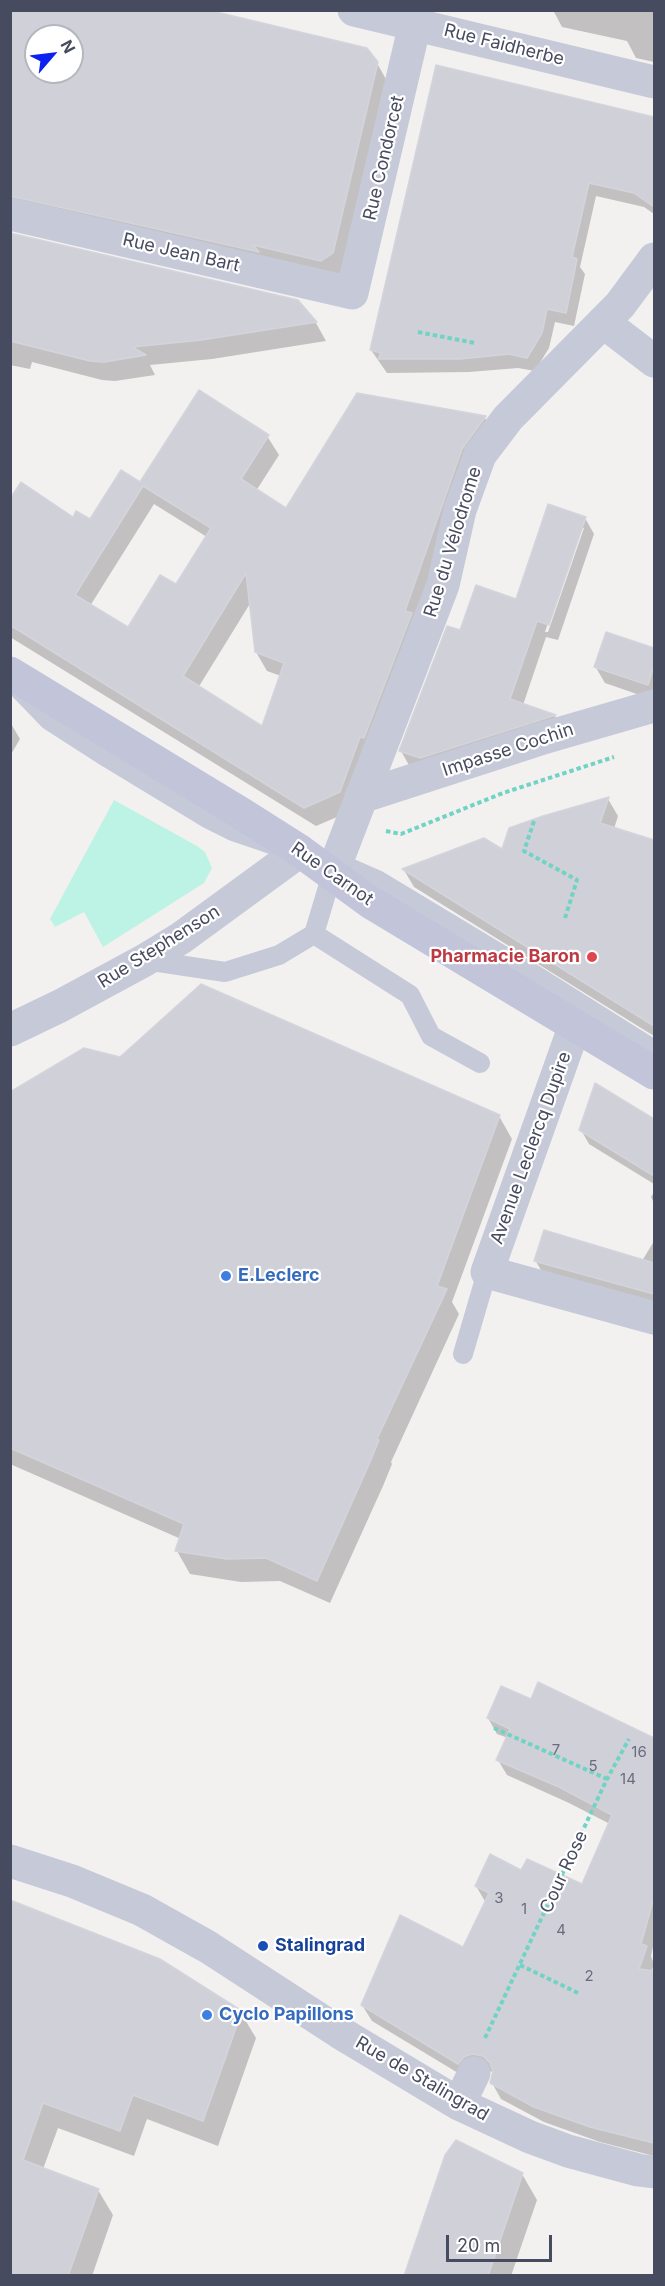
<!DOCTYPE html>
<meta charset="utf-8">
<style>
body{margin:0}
#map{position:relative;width:665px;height:2286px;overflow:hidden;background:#f3f1f0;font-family:Inter,sans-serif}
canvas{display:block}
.frame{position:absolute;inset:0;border:12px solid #474b5f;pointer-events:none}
.north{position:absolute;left:24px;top:24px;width:60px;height:60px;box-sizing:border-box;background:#fff;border:2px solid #b5b7bf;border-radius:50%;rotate:62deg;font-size:16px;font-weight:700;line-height:24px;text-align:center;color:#474b5f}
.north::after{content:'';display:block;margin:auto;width:21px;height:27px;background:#0d21f1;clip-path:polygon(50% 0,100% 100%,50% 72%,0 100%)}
.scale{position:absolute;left:446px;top:2235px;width:106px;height:27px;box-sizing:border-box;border:3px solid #474b5f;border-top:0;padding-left:8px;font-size:18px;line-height:21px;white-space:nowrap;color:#474b5f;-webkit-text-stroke:4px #fff;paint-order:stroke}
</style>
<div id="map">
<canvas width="665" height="2286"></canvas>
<div class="frame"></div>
<div class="north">N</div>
<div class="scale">20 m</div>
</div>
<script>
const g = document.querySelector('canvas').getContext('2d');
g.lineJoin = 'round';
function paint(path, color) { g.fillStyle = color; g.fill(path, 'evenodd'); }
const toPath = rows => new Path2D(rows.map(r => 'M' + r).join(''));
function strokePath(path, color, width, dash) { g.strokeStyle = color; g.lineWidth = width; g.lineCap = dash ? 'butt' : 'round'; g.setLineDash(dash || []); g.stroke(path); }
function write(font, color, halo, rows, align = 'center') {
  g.font = font + ' Inter,sans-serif'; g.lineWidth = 4.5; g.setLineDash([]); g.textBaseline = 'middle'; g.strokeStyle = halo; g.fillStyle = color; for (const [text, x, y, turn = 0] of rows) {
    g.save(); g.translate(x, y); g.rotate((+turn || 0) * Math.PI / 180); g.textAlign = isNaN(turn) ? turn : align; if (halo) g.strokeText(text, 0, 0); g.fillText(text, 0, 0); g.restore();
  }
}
paint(toPath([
 [114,800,197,846,205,852,212,868,204,883,103,947,84,912,55,927,50,919]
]), '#bdf3e4');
paint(toPath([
 [10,10,377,63,388,83,344,272,332,280,10,218],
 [36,36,72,36,72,72,36,72],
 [654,10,654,62,636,58,627,41,562,27,553,10],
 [437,66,654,119,654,214,644,207,596,196,580,267,585,274,574,326,555,322,549,348,535,371,518,368,469,372,387,373,371,350],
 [10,235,298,301,316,323,326,341,212,359,150,365,155,375,115,381,102,380,32,362,30,369,10,365],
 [358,395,485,418,496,437,351,811,316,826,10,637,10,502,73,519,91,521,141,484,267,436,279,455,256,491,286,510],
 [154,504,207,537,177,587,129,629,90,606],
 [251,602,256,652,267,671,281,676,263,728,198,688],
 [585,518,594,534,558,640,546,637,523,705,555,716,563,731,410,767,401,751,461,632,517,601],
 [580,528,584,528,548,632,545,632],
 [607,634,654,650,654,700,605,683,595,666],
 [10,722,20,739,10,756],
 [608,799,618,816,614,829,654,842,654,1036,414,887,404,870,503,851],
 [120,1059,499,1116,512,1139,452,1302,459,1314,391,1462,392,1464,383,1486,330,1603,280,1581,241,1582,190,1574,177,1551,181,1539,10,1464,10,1095],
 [596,1085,654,1122,654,1184,589,1144,581,1130],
 [654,1192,654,1203,651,1197],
 [654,1241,654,1305,544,1275,535,1260,642,1261],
 [531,1701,625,1726,654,1739,654,1942,651,1956,654,1964,628,2048,654,2056,654,2156,600,2142,544,2122,501,2099,492,2083,494,2072,482,2070,468,2079,372,2021,362,2005,463,1949,486,1903,476,1886,522,1872,582,1886,610,1824,569,1803,507,1775,498,1760,508,1738,497,1734,488,1718],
 [10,1910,241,2013,256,2038,218,2146,147,2119,134,2156,58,2128,43,2169,98,2190,113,2215,92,2276,10,2276],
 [522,2174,537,2200,511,2276,406,2276]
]), '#0003');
const building = toPath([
 [10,10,208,10,367,48,378,62,333,253,321,261,253,245,259,252,10,196,10,10],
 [36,36,72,36,72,72,36,72,36,36],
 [436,65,654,117,654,207,634,193,589,183,572,257,577,259,566,313,547,309,542,333,527,358,509,354,460,359,378,359,381,353,370,350,436,65],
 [10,233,298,300,317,322,201,340,132,347,146,355,104,362,90,361,10,341,10,233],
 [199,390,269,435,241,479,286,508,357,393,486,416,462,449,405,611,412,613,364,738,360,737,340,792,304,808,10,625,10,499,21,482,73,517,76,511,90,519,121,470,140,482,199,390],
 [143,486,211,528,176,584,160,575,128,627,75,595,143,486],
 [246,573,255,652,284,663,262,726,183,676,246,573],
 [548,504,586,517,549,625,537,621,510,699,556,715,420,758,399,751,447,626,460,630,476,585,516,599,548,504],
 [606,632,654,648,654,666,648,685,594,667,606,632],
 [609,797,600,823,654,840,654,1026,402,869,484,838,502,849,509,828,543,816,609,797],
 [201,984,500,1115,437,1286,447,1289,377,1439,379,1440,370,1462,317,1581,266,1558,227,1559,175,1551,184,1524,10,1448,10,1092,84,1048,120,1057,201,984],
 [595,1083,654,1119,654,1176,579,1130,595,1083],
 [544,1230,654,1263,654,1294,534,1261,544,1230],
 [538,1682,654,1738,654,1897,641,1944,647,1946,639,1969,654,1971,654,2143,590,2127,534,2107,490,2083,493,2071,490,2063,483,2056,472,2054,464,2057,458,2064,361,2005,400,1915,463,1947,489,1893,475,1886,490,1854,521,1870,527,1859,582,1884,612,1815,559,1787,496,1760,510,1729,487,1718,501,1686,531,1699,538,1682],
 [10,1900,160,1959,242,2011,203,2121,133,2095,120,2131,43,2103,23,2160,99,2189,68,2276,10,2276,10,1900],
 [456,2140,523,2173,488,2276,404,2276,445,2155,456,2140]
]);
paint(building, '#d0d0d8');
strokePath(building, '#d4d4dc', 1.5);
strokePath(toPath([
 [418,332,475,343],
 [534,821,524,851,577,880,565,918],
 [386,831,401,834,503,793,614,757],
 [494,1728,607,1779],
 [520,1965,578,1993],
 [485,2038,607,1779,629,1739]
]), '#72d3c5', 4, [4.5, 3]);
strokePath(toPath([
 [20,690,49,720,108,758,207,818,233,831,271,844],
 [329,859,379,881,535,975,654,1050],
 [332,874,314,934,410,995,431,1036,480,1063],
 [145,960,225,972,279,955,314,934],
 [463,1354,487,1272]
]), '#c6cad8', 20);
strokePath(toPath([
 [354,10,654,82],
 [10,214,352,293,415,24],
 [603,322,654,361],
 [361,797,540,739,654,706],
 [332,874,443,585,460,510,480,455,508,418,620,305,654,259],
 [575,1025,487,1272,654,1318],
 [10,1030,60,1006,145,960,181,938,300,851],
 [10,1861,72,1881,142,1910,208,1947,339,2032,459,2104,530,2137,568,2151,638,2170,654,2172],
 [459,2104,474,2073]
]), '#c6cad8', 33);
strokePath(toPath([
 [10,673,242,814,300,851,370,902,654,1073]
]), '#c2c5da', 33);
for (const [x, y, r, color] of [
 [592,957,6,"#e0444e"],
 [226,1276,6,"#3f7fe0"],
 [263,1946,6,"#1a4fb4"],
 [207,2015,6,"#3f7fe0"]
]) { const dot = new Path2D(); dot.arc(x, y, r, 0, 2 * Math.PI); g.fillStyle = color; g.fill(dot); strokePath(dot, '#fff', 2); }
write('15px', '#696c7d', null, [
 ["7",556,1750],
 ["16",639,1752],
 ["5",593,1766],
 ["14",628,1779],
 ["3",499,1898],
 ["1",524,1909],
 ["4",561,1930],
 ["2",589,1976]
]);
write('18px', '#474b5f', '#fff', [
 ["Rue Faidherbe",504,45,14],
 ["Rue Condorcet",384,158,-77],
 ["Rue Jean Bart",181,253,13],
 ["Rue du Vélodrome",453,542,-73],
 ["Impasse Cochin",508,750,-18],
 ["Rue Carnot",332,874,35],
 ["Rue Stephenson",159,947,-32],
 ["Avenue Leclercq Dupire",531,1148,-70],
 ["Cour Rose",564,1872,-65],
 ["Rue de Stalingrad",422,2079,30]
]);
write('bold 18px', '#be3a42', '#fff', [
 ["Pharmacie Baron",580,957]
], 'right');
write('bold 18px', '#366cbe', '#fff', [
 ["E.Leclerc",238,1276],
 ["Cyclo Papillons",219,2015]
], 'left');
write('bold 18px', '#164399', '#fff', [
 ["Stalingrad",275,1946]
], 'left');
</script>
